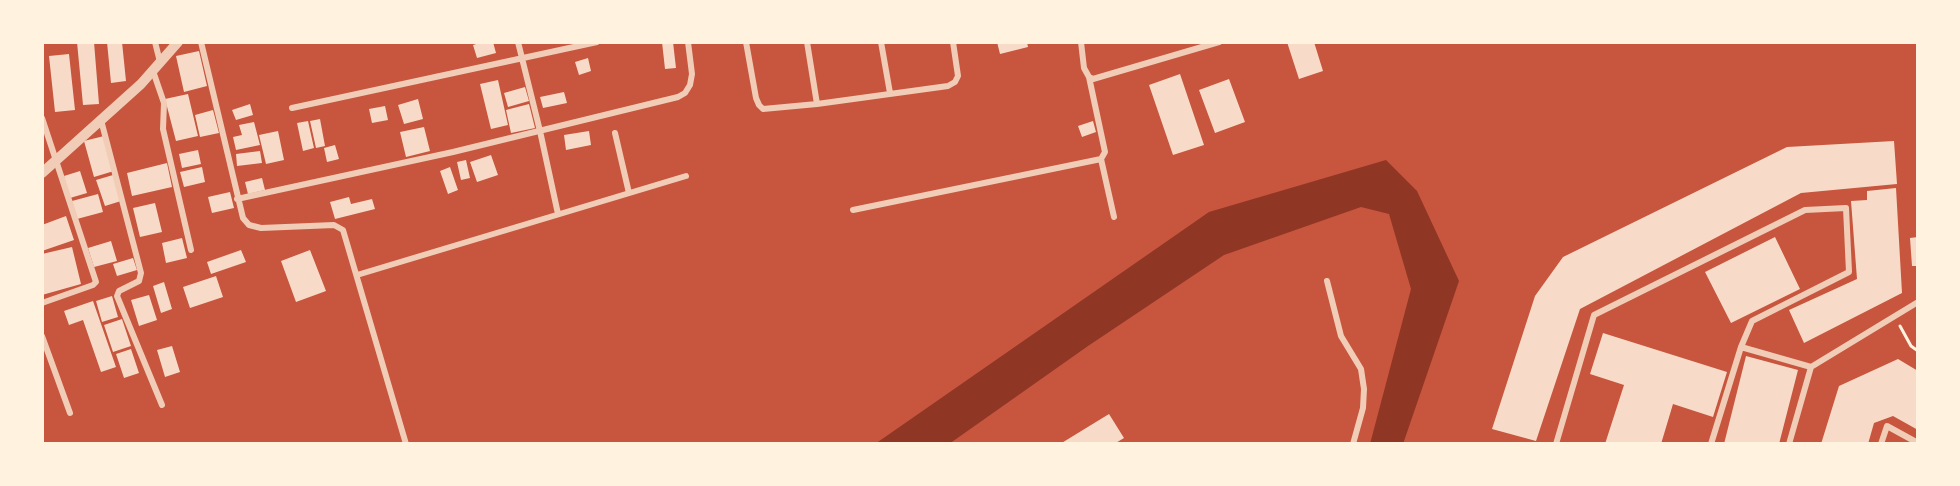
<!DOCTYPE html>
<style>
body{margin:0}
#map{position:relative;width:1960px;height:486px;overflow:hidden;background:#c8553d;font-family:Raleway,sans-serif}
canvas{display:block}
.frame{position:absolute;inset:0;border:44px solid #fff3e0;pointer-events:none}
</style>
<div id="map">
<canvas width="1960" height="486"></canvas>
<div class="frame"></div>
</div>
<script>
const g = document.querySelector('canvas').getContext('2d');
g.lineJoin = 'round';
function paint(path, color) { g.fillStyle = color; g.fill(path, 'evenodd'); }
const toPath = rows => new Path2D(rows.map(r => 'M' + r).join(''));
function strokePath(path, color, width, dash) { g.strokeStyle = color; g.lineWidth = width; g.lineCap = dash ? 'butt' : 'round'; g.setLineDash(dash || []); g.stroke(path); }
paint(toPath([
 [1386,160,1417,191,1459,281,1403,444,1370,444,1411,289,1389,214,1361,207,1224,255,1088,346,949,444,875,444,1209,212]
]), '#8f3625');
paint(toPath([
 [77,42,94,42,99,104,83,105],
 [107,42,122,42,126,81,111,83],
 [483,42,493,42,496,53,477,58,473,45],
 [662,42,673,42,676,68,665,69],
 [997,42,1027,42,1028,47,1000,54],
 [1287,42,1314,42,1323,71,1299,79],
 [199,51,207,86,184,92,176,56],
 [69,54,75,110,55,112,49,56],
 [588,58,591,71,579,75,575,62],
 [1180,74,1204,145,1173,155,1149,85],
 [1229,79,1245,122,1215,133,1199,90],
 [498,80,508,125,491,129,480,84],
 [525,87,529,101,508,107,504,93],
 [564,92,567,103,543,108,540,97],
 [188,94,198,136,176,141,165,99],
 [418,99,423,119,404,124,398,105],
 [250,104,253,115,236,120,232,110],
 [529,104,535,128,511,133,506,110],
 [385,106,388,120,372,123,369,109],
 [213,110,219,133,200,137,195,115],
 [320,119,325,146,316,148,310,121],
 [308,121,314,148,303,151,297,123],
 [1093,121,1096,132,1082,137,1078,126],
 [254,122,260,145,236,150,233,137,242,135,239,125],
 [424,127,430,151,406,157,400,132],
 [278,131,284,160,266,164,259,135],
 [589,131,591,145,566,150,564,135],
 [104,136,114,171,94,177,84,141],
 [1894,141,1897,184,1801,193,1580,309,1536,441,1492,429,1535,296,1563,257,1787,147],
 [335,145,339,159,327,162,324,148],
 [198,150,201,164,182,168,179,154],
 [260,151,262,163,237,166,236,154],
 [491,155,498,175,477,182,470,162],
 [466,160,470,178,461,180,457,162],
 [167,163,172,187,132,196,127,173],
 [202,167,205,182,184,187,180,172],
 [450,167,458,190,448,194,440,171],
 [80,171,87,193,70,198,64,176],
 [113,175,121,201,105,206,96,180],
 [262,178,265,190,248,194,245,182],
 [1896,188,1902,293,1804,343,1789,310,1857,279,1851,201,1867,200,1867,191],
 [230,192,234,208,212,213,208,197],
 [98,194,103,212,77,219,72,201],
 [349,197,351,204,372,199,375,209,335,219,330,202],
 [155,203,162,232,140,237,133,208],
 [66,216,74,240,42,251,42,225],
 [1775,237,1800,289,1731,323,1705,272],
 [1918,237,1918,266,1912,266,1910,238],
 [182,238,187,258,166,263,162,243],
 [111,241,117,261,94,267,88,248],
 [72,247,81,284,42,295,42,254],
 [241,250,246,262,211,274,207,262],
 [310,250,326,291,296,302,281,261],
 [133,258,137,270,117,276,113,264],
 [216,276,223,297,190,308,183,287],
 [164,282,172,309,161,313,153,286],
 [149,295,157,320,139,326,131,300],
 [112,296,118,317,102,322,96,301],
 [93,301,116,367,101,372,83,320,69,325,64,311],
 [122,319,131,346,113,352,104,325],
 [1603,333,1727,372,1713,417,1673,404,1661,444,1605,444,1624,385,1590,374],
 [172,346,180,372,165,377,157,350],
 [131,349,139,373,124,378,116,354],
 [1746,356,1798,370,1779,444,1724,444],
 [1898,359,1918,371,1918,430,1893,416,1874,423,1868,444,1821,444,1839,386],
 [1109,414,1124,438,1114,444,1060,444]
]), '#f7dbc8');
strokePath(toPath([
 [1900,326,1911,346,1918,351]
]), '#fff3e0', 3);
strokePath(toPath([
 [155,42,160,62],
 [201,42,243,218,249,225,261,228,334,225,343,230,406,444],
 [518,42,540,131,558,214],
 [746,42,756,98,759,105,763,109,817,104,948,86,955,82,958,76,953,42],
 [807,42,817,104],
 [881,42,890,93],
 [1081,42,1084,68,1089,77,1093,79,1219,42],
 [153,71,164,103,163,129,191,250],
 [292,108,597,42],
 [42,118,96,282,93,285,42,303],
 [101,120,141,273,139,281,119,291,117,296,162,405],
 [615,133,629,193],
 [1101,159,1114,217],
 [237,199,453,152,678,97,685,93,690,85,692,74,688,42],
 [853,210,1101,159,1105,152,1089,77],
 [357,275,686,176],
 [1327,281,1341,336,1361,369,1364,389,1363,408,1353,444],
 [42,336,70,413],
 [1741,347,1811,367],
 [1556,444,1594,315,1805,210,1846,208,1849,272,1752,321,1741,347,1711,444],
 [1789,444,1811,367,1918,302],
 [1881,444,1887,426,1918,443]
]), '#f1ccb7', 6);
strokePath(toPath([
 [42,173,141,84,178,42]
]), '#f1ccb7', 10);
</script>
